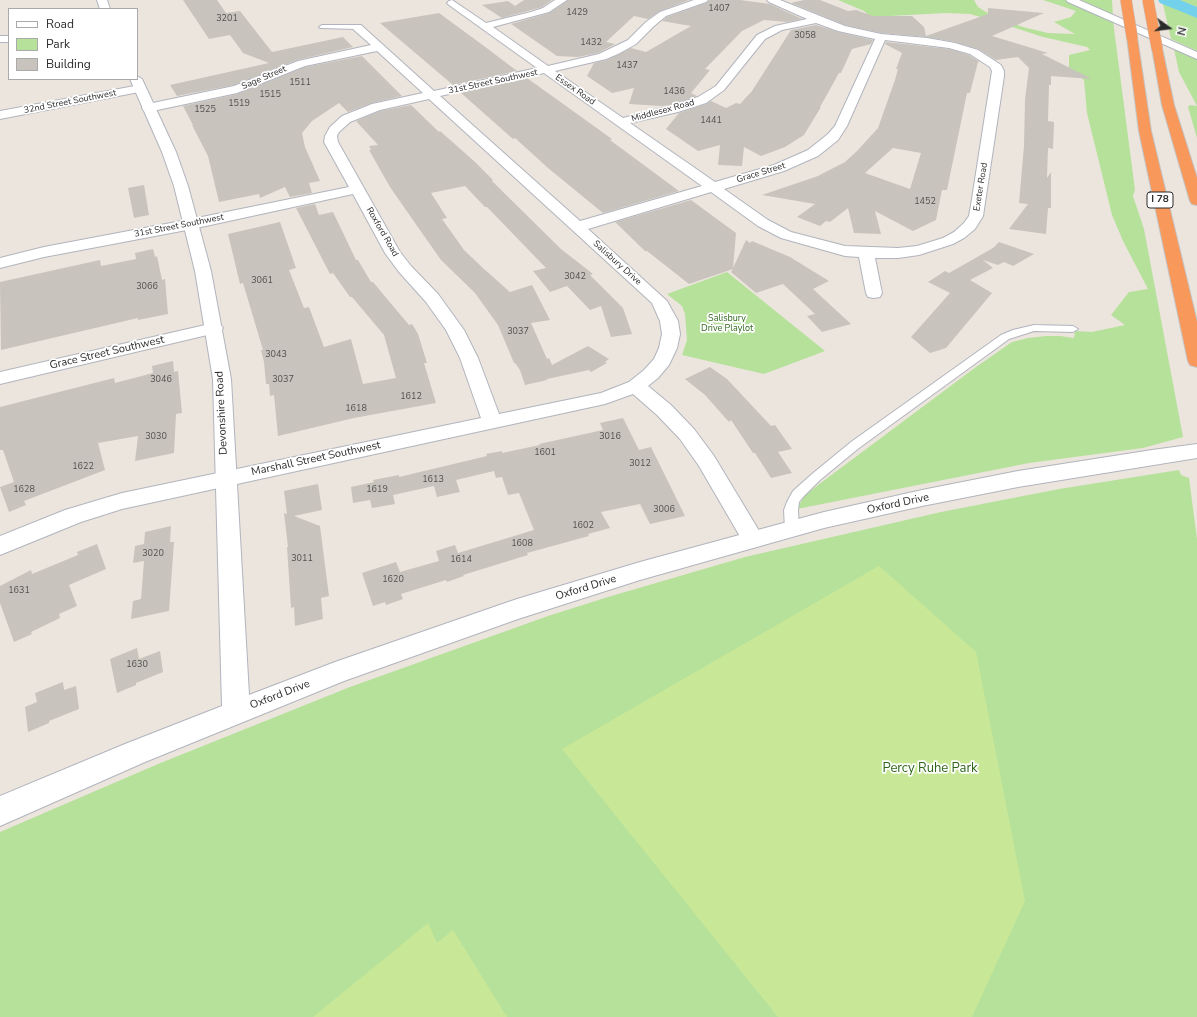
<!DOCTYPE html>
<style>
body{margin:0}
#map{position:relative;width:1197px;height:1017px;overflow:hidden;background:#ece5dd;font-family:"Nunito Sans",sans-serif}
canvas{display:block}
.legend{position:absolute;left:8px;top:8px;width:130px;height:72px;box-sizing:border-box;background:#fff;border:1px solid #aaa;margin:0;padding:5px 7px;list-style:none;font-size:12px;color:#2b2b2b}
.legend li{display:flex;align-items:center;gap:8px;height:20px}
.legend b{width:20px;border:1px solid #aaa}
.north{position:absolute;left:1149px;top:8px;width:40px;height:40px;-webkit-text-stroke:3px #fff;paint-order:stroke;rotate:104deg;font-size:11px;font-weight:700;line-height:16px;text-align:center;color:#2b2b2b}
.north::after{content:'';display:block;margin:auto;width:14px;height:18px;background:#2b2b2b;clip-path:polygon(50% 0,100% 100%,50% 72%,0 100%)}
</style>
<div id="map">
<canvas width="1197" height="1017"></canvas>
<ul class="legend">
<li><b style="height:5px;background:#fff"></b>Road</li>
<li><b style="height:11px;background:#b6e19b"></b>Park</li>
<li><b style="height:11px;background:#c8c3bc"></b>Building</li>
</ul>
<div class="north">N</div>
</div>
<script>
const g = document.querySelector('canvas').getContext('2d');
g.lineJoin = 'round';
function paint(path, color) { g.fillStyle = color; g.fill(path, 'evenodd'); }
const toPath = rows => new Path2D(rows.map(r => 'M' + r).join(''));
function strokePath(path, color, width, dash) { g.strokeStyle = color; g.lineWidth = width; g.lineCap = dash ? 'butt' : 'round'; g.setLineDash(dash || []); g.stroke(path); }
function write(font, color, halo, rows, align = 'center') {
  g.font = font + ' "Nunito Sans",sans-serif'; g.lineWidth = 3.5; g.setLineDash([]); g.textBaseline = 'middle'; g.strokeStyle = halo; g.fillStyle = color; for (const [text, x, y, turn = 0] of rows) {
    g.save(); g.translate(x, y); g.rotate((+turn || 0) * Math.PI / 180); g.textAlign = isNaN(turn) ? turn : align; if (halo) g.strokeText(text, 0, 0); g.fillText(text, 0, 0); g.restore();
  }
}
paint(toPath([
 [838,0,974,0,978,7,994,17,1023,27,1048,33,1075,34,1054,22,1071,17,1076,11,1043,0,1067,0,1113,21,1135,190,1133,196,1144,229,1183,437,1143,448,1029,463,797,509,804,496,818,485,976,367,1012,342,1028,338,1046,336,1060,336,1074,338,1075,331,1092,332,1125,325,1111,315,1129,292,1148,289,1123,241,1112,215,1087,113,1084,80,1069,69,1069,55,1090,50,1087,47,1043,37,991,20,970,14,946,13,871,17,864,11],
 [1078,0,1112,0,1113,16],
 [1162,0,1197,0,1197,51,1171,39],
 [1174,49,1197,59,1197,138,1188,107,1190,105,1197,106,1179,72],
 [727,272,825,351,764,374,682,355,687,340,685,314,682,306,667,294],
 [1179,470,1181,475,1189,478,1197,539,1197,1017,0,1017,0,832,158,764,350,687,548,616,608,597,745,557,941,512,1059,489]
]), '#b6e19b');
paint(toPath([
 [879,566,976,652,1025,901,972,1017,778,1017,562,749],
 [428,923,437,943,453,930,507,1017,313,1017]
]), '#c9e897');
paint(toPath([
 [1158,0,1180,0,1197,7,1197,18,1160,3,1158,0]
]), '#73d1eb');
paint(toPath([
 [183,0,217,0,226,13,240,11,272,52,343,37,353,47,297,60,234,85,177,96,170,85,269,63,243,53,230,35,209,39],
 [524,0,552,0,542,7,502,18,482,5,508,1,515,6],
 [568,0,689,0,660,11,648,19,634,16,606,42,615,44,598,53,578,57,557,56,511,24,549,13],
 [710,0,740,0,770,4,802,19,787,22,764,20,742,31,705,69,710,70,691,93,697,96,670,105,662,106,629,104,634,88,612,93,587,76,594,63,607,60,631,48,646,52,691,26,662,21,667,17,706,3],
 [804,0,820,0,848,11,856,10,873,16,912,16,924,27,926,36,988,14,988,8,1044,13,992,36,1048,53,1042,54,1092,79,1051,76,1051,85,1049,85,1048,121,1054,122,1053,149,1048,148,1047,178,1051,172,1051,208,1048,208,1046,234,1009,229,1028,204,1019,203,1024,146,1025,99,1029,68,1018,57,996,60,978,49,955,42,927,37,881,33,845,25,791,3],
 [439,13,484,46,517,71,453,85,380,23],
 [816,25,838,32,873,40,871,44,852,49,841,73,839,73,820,107,821,107,804,135,785,147,761,156,744,147,742,166,718,165,720,145,698,151,666,129,679,113,706,104,711,101,726,108,736,103,740,104,752,91,791,30],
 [886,42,949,49,969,55,980,62,978,62,970,93,967,93,947,190,942,190,936,220,913,231,875,211,881,234,854,233,848,208,830,222,826,221,820,226,797,217,815,204,762,195,818,176,845,162,857,151,878,128,895,80,898,69,896,69,902,53,885,44],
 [893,148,921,153,910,189,865,173],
 [362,56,402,96,372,103,348,112,339,103,312,121,302,133,305,147,320,181,309,183,312,193,290,197,285,187,260,198,259,194,219,202,208,156,192,125,193,125,183,106,237,94,305,67],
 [527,78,612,139,610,140,679,191,603,213,548,168,515,138,513,139,461,93],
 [411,105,439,132,440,131,474,161,493,180,492,181,561,249,593,274,590,275,623,308,632,334,611,337,601,306,590,310,567,286,550,292,533,271,546,268,487,207,485,207,465,186,431,193,447,218,442,219,464,250,484,269,510,292,532,285,550,320,531,323,547,359,549,358,552,365,588,346,609,359,605,362,607,363,591,372,589,370,547,379,547,380,525,385,520,370,515,363,514,363,498,325,475,293,441,260,415,223,390,187,369,150,371,150,369,146,378,145,356,121,380,111],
 [144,185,149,215,134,218,128,188],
 [691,200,736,233,733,268,746,240,750,243,752,241,790,257,829,281,813,289,851,324,822,332,807,316,815,314,783,284,756,293,731,272,733,269,689,284,647,251,645,251,615,222],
 [315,204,319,215,333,212,356,260,358,260,371,282,373,282,409,325,412,324,418,334,427,363,424,363,436,403,354,418,278,436,274,395,270,396,269,384,266,384,264,362,261,350,263,350,243,283,240,284,228,234,280,222,296,268,289,270,304,308,309,307,324,347,351,339,363,384,396,378,384,335,352,297,350,297,333,273,330,274,296,208],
 [999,242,1034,254,1013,266,1004,262,998,265,983,260,993,268,970,280,992,293,946,348,930,353,911,337,950,293,928,282,945,271,949,273,993,248],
 [153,249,155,257,157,256,162,280,165,279,168,314,138,320,138,318,1,350,0,282,100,260,101,266,136,259,135,253],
 [173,361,174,372,178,371,182,413,176,414,174,453,135,461,138,436,98,443,105,470,24,501,26,505,9,512,0,487,14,482,3,450,0,450,0,407,114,378,115,383,153,373,152,366],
 [710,367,727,379,771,426,775,425,792,449,778,452,792,473,771,478,755,453,753,453,731,420,729,422,705,395,685,379],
 [623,418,639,450,651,447,685,516,650,524,640,504,601,512,610,528,588,534,589,536,527,553,528,555,463,575,464,576,447,582,446,580,401,594,403,599,386,605,385,602,373,606,362,573,396,562,400,572,439,561,436,551,455,545,458,553,534,530,519,493,508,495,502,477,496,478,494,471,456,480,460,492,437,497,434,486,393,495,395,504,372,508,370,500,353,503,351,487,374,482,373,480,399,475,399,477,487,456,486,454,502,451,502,453,540,445,539,444,603,430,600,423],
 [318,484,322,510,294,516,320,526,329,596,321,598,323,619,295,626,294,607,291,608,287,547,288,547,284,513,287,514,284,491],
 [171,526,170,542,174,542,169,611,131,619,133,601,141,599,144,561,133,563,135,546,144,544,145,532],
 [97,544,106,569,69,585,77,606,59,614,60,618,31,632,32,634,14,642,0,603,0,586,31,570,32,574,78,555,77,552],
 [137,648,139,659,160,651,163,672,136,683,136,685,117,693,110,659],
 [63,682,64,690,76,686,79,709,49,721,49,723,28,732,25,707,37,702,35,693]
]), '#c8c3bc');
const lane = toPath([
 [322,25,357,25,360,27,357,29,320,28,319,27,322,25],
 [1034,325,1073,326,1078,329,1073,332,1034,331,1009,339,859,448,820,480,803,497,799,502,798,510,799,529,797,533,792,534,787,533,785,529,784,510,787,502,793,491,812,474,851,442,1001,335,1013,330,1034,325]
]);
const street = toPath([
 [452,0,486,23,531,12,543,8,555,0,567,0,549,12,493,27,548,66,599,54,628,40,646,22,660,12,694,0,708,0,706,2,666,16,654,26,636,44,618,54,606,59,555,71,623,118,670,106,698,97,716,86,757,35,775,26,807,19,769,2,767,0,780,0,845,26,881,34,927,38,955,43,978,50,1001,65,1004,71,1004,76,983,216,975,229,964,238,953,244,919,255,898,258,875,258,882,293,880,297,874,298,868,297,866,293,859,257,845,256,781,238,758,226,711,192,588,229,667,301,678,321,680,334,677,348,669,365,658,378,648,386,671,405,694,429,714,456,764,539,761,545,753,548,745,545,699,466,680,439,657,415,633,394,605,404,122,509,81,522,0,555,0,536,65,510,122,493,481,418,460,358,446,330,426,302,399,272,385,253,353,194,192,229,44,257,0,268,0,258,44,247,192,219,349,187,324,142,325,136,330,127,342,116,372,104,423,93,377,51,305,66,237,93,148,112,144,111,142,108,144,105,148,104,234,86,298,61,371,45,353,29,352,27,353,25,361,25,434,91,537,68,449,5,447,3,449,1,452,0],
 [816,23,838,31,875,39,835,126,828,134,808,150,774,165,715,182,630,123,678,112,706,103,724,90,765,39,782,30,816,23],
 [885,40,949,48,970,54,990,67,992,71,971,205,969,216,964,223,954,232,943,238,917,246,898,248,845,246,791,232,768,220,724,189,784,171,818,156,838,140,847,126,885,40],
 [544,73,702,186,580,221,440,96,544,73],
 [429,99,652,303,660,321,662,334,659,348,654,359,644,370,629,382,601,393,499,414,478,358,464,330,438,294,411,266,400,252,338,142,337,136,339,132,350,122,380,110,429,99],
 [0,36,9,36,9,42,0,42,0,36],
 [140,85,144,87,146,89,144,91,0,119,0,111,140,85],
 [214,323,220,324,223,328,220,332,0,384,0,372,214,323]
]);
const secondary = toPath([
 [97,0,107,0,110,9,100,9,97,0],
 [1066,0,1079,0,1197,52,1197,59,1068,2,1066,0],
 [137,76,142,79,176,152,188,186,211,271,231,379,249,695,335,662,517,599,640,562,824,512,922,490,1018,471,1152,450,1197,444,1197,458,1018,487,922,506,824,528,640,580,518,619,344,681,145,762,0,826,0,796,125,744,222,706,213,379,195,271,174,186,162,152,130,79,137,79,137,76]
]);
const highway = toPath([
 [1132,34,1137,37,1151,131,1197,322,1197,367,1190,365,1188,361,1139,131,1127,37,1132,34],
 [1157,45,1162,48,1174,105,1197,178,1197,205,1192,204,1190,201,1162,105,1152,48,1157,45]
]);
strokePath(lane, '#b1b4be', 2);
strokePath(street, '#b1b4be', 2);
strokePath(secondary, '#b1b4be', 2);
strokePath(highway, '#c4c4c4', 2);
paint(lane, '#fff');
paint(street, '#fff');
paint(secondary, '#fff');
paint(highway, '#f9985b');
const highwayBridge = toPath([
 [1126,0,1132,37],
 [1148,0,1157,48]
]);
strokePath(highwayBridge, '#c4c4c4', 12, []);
strokePath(highwayBridge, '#f9985b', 11);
write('9px', '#52514f', null, [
 ["1407",719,9],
 ["1429",577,13],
 ["3201",227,19],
 ["3058",805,36],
 ["1432",591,43],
 ["1437",627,66],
 ["1511",300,83],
 ["1436",674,92],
 ["1515",270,95],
 ["1519",239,104],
 ["1525",205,110],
 ["1441",711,121],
 ["1452",925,202],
 ["3042",575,277],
 ["3061",262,281],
 ["3066",147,287],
 ["3037",518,332],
 ["3043",276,355],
 ["3046",161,380],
 ["3037",283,380],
 ["1612",411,397],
 ["1618",356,409],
 ["3030",156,437],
 ["3016",610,437],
 ["1601",545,453],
 ["3012",640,464],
 ["1622",83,467],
 ["1613",433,480],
 ["1628",24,490],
 ["1619",377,490],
 ["3006",664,510],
 ["1602",583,526],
 ["1608",522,544],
 ["3020",153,554],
 ["3011",302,559],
 ["1614",461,560],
 ["1620",393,580],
 ["1631",19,591],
 ["1630",137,665]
]);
write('9px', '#2b2b2b', '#fff', [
 ["Sage Street",264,78,-23],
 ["31st Street Southwest",493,82,-12],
 ["Essex Road",575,90,35],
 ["32nd Street Southwest",70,102,-11],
 ["Middlesex Road",663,111,-15],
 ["Grace Street",761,173,-17],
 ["Exeter Road",981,187,-81],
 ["31st Street Southwest",179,226,-11],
 ["Roxford Road",382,232,60],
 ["Salisbury Drive",617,263,42]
]);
write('9px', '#2f661c', '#fff', [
 ["Salisbury",727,319],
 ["Drive Playlot",727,329]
]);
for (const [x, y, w] of [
 [1160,200,26]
]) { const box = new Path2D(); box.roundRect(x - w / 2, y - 8, w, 16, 3); g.fillStyle = '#fff'; g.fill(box); strokePath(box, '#2b2b2b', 1); }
write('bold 10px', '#2b2b2b', null, [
 ["I 78",1160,200]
]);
write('11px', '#2b2b2b', '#fff', [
 ["Grace Street Southwest",107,353,-13],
 ["Devonshire Road",222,413,-93],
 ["Marshall Street Southwest",316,459,-12],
 ["Oxford Drive",898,504,-12],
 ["Oxford Drive",586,588,-17],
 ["Oxford Drive",280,695,-21]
]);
write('13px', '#2f661c', '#fff', [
 ["Percy Ruhe Park",930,769]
]);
</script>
